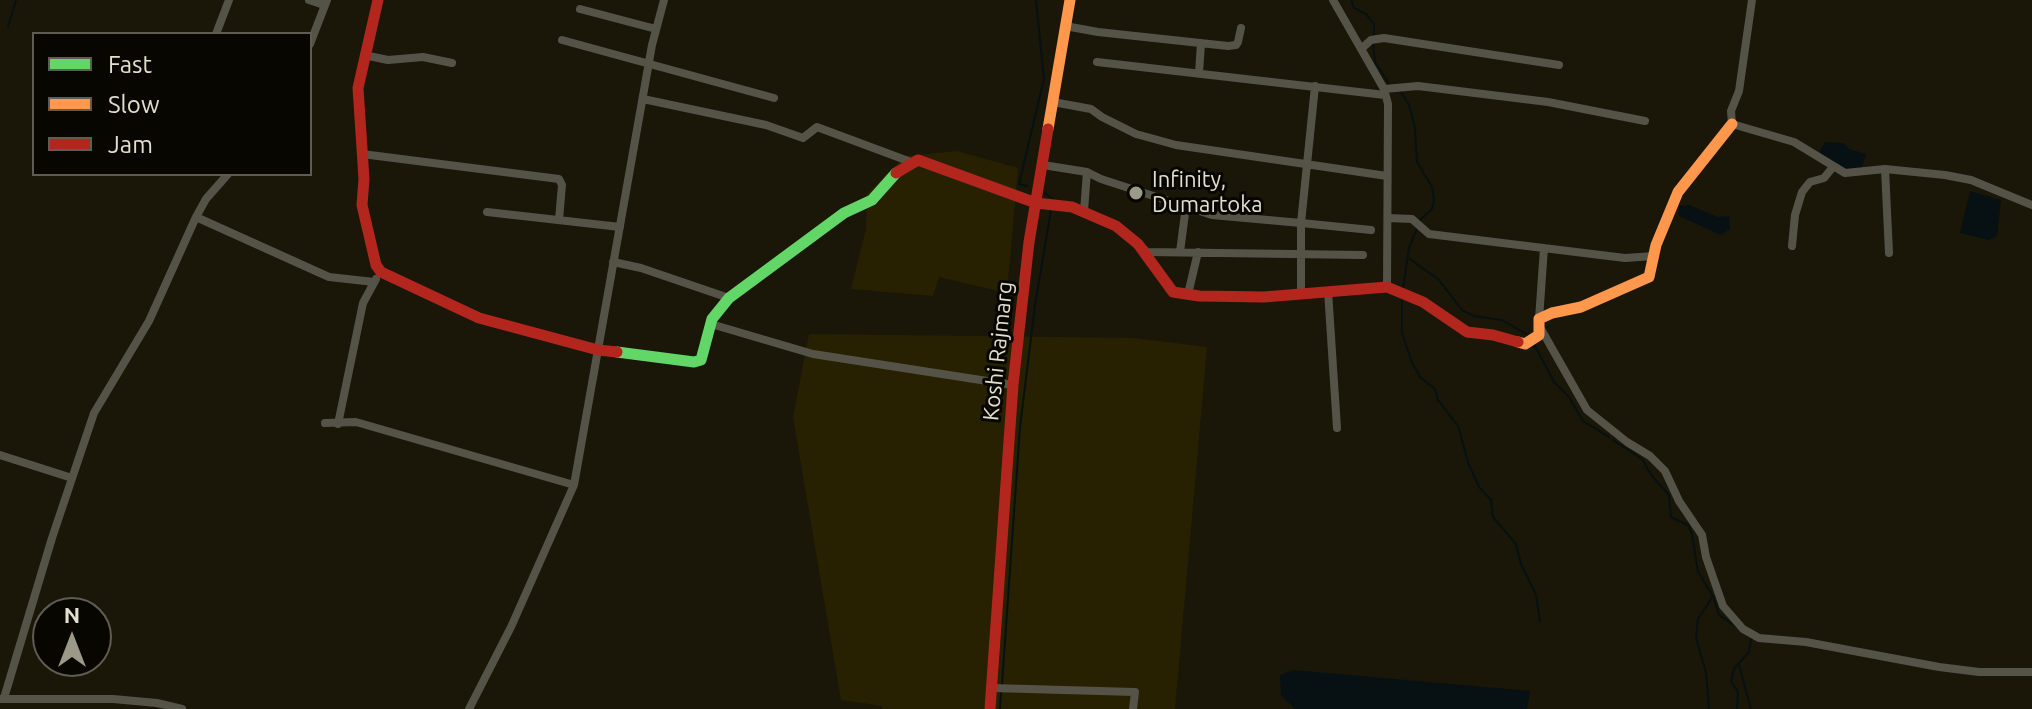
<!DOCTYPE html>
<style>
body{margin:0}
#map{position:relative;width:2032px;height:709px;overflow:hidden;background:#1a1708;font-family:Ubuntu,sans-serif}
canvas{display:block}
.legend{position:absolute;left:32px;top:32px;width:280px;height:144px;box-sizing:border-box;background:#080601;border:2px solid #5f5d53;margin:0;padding:10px 14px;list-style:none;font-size:24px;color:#e2dfce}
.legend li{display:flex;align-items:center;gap:16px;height:40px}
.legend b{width:40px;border:2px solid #5f5d53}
.north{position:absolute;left:32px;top:597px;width:80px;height:80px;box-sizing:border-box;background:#080601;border:2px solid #5f5d53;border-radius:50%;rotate:0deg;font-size:22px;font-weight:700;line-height:32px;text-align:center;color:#e2dfce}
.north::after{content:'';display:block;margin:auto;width:28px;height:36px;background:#9c9989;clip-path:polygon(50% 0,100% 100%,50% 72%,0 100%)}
</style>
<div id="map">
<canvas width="2032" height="709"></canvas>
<ul class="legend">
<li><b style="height:10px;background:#63d668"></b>Fast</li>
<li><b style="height:10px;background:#ff974d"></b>Slow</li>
<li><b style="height:10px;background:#b3261e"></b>Jam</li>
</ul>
<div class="north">N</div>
</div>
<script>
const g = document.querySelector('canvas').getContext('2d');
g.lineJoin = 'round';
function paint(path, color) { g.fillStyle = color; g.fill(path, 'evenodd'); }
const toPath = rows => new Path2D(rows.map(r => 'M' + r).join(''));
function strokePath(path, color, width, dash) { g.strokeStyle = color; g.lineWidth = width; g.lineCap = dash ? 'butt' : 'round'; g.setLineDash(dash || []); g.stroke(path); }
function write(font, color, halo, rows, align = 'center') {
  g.font = font + ' Ubuntu,sans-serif'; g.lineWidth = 6; g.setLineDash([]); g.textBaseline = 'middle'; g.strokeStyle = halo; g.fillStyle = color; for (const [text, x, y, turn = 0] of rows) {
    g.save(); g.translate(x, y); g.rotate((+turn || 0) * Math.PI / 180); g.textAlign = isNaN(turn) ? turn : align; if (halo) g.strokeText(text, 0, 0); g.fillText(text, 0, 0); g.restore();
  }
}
paint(toPath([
 [957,151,1018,168,1007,293,939,277,933,296,851,289,866,229,867,194,905,156],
 [809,334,1134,338,1207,347,1175,709,882,709,882,706,841,700,793,417]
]), '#272101');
paint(toPath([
 [1825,142,1844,143,1849,149,1866,154,1861,171,1850,172,1821,158,1820,150],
 [1970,191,2001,200,1997,236,1989,240,1960,233],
 [1689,205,1718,217,1729,216,1730,229,1721,235,1679,216,1679,206],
 [1293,670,1530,691,1527,709,1295,709,1281,695,1280,675]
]), '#071113');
strokePath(toPath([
 [1351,0,1354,8,1366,14,1374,24,1374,36],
 [8,27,16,0],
 [1373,43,1375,62,1389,84],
 [1401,92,1409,105,1415,128,1417,162,1432,187,1434,200,1432,209,1420,220],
 [1027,186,1019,184,1044,79,1036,0],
 [1042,191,1053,199],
 [1410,259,1439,280,1462,310,1474,316,1502,320,1528,335],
 [1403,289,1409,248,1418,226],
 [1402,299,1402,333,1412,363,1420,377,1435,389,1438,400,1458,426,1469,465,1479,487,1491,500,1493,517,1516,544,1521,564,1536,595,1540,621],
 [1534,344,1554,382,1569,397,1583,421,1609,437],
 [1613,440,1642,459,1652,476,1669,495,1671,517,1688,525,1692,534,1698,572,1713,596,1698,619,1696,638,1706,672,1709,709],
 [1713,596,1719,615,1737,627],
 [1739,665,1751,709],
 [1002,684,1020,427,1035,305,1051,210],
 [1000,709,1001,692],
 [1737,709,1738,692,1731,681,1734,669,1749,652,1751,639]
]), '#071113', 2);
strokePath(toPath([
 [309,0,324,5],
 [1333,0,1384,89,1388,104,1387,287],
 [1752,0,1739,91,1731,111,1732,124,1794,142,1845,173,1885,169,1945,175,1971,180,2032,205],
 [580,9,656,29],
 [1065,26,1098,32,1228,46,1236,45,1238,42,1241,28],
 [216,34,229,0],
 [562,40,774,98],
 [310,44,327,0],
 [1361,49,1371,40,1384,38,1559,65],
 [364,55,388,60,423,57,452,63],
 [1097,62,1385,95],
 [1199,73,1201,43],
 [1384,89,1418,86,1548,102,1645,121],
 [643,99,766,125,803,138,817,127,911,162],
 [1053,102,1091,109,1102,117,1136,134,1176,145,1387,176],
 [362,154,559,179,562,185,559,220],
 [1043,165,1087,172],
 [1885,169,1889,253],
 [1084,211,1087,172,1101,179,1212,215,1301,223,1315,86],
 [487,212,620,227],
 [196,217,329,277,374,282],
 [1388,218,1412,219,1429,234,1625,258,1654,256],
 [1792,246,1795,215,1802,192,1810,182,1824,178,1833,167],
 [1142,247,1147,252,1363,255],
 [1180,252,1186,206],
 [613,262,641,268,729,298],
 [1328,291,1337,428],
 [1301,293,1301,223,1371,230],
 [1188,294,1198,252],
 [1539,319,1544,248],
 [711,324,813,354,1013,385],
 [1541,329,1587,410,1627,442,1650,456,1665,471,1679,501,1702,535,1706,557,1723,606,1743,629,1759,638,1806,642,1939,667,1979,672,2032,672],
 [325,423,356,422,574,485],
 [338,424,363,303,376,279],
 [0,455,72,478],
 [992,688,1135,692,1133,709],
 [4,698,52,538,94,413,149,321,196,217,206,199,228,174],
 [1,699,113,699,157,703,182,709],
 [469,709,511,627,574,485,652,45,664,0]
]), '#555348', 8);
strokePath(toPath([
 [617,352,694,362,701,360,712,319,729,298,844,213,872,200,896,173]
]), '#63d668', 11);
strokePath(toPath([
 [1048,129,1070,0],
 [1518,342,1525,344,1539,335,1539,319,1552,313,1581,307,1649,277,1656,245,1678,192,1732,124]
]), '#ff974d', 11);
strokePath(toPath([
 [378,0,358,88,364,179,362,205,376,265,381,272,479,318,598,350,617,352],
 [896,173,918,160,1036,203,1072,207,1116,226,1138,244,1173,292,1199,296,1264,297,1387,287,1423,302,1467,332,1493,335,1518,342],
 [990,709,1013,385,1029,242,1048,129]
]), '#b3261e', 11);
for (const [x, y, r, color] of [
 [1136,193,8,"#9c9989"]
]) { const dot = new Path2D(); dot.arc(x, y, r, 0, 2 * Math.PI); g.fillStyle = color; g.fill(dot); strokePath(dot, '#080601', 3); }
write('22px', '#e2dfce', '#080601', [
 ["Infinity,",1152,180],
 ["Dumartoka",1152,205]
], 'left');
write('22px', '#e2dfce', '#080601', [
 ["Koshi Rajmarg",998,351,-84]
]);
</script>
